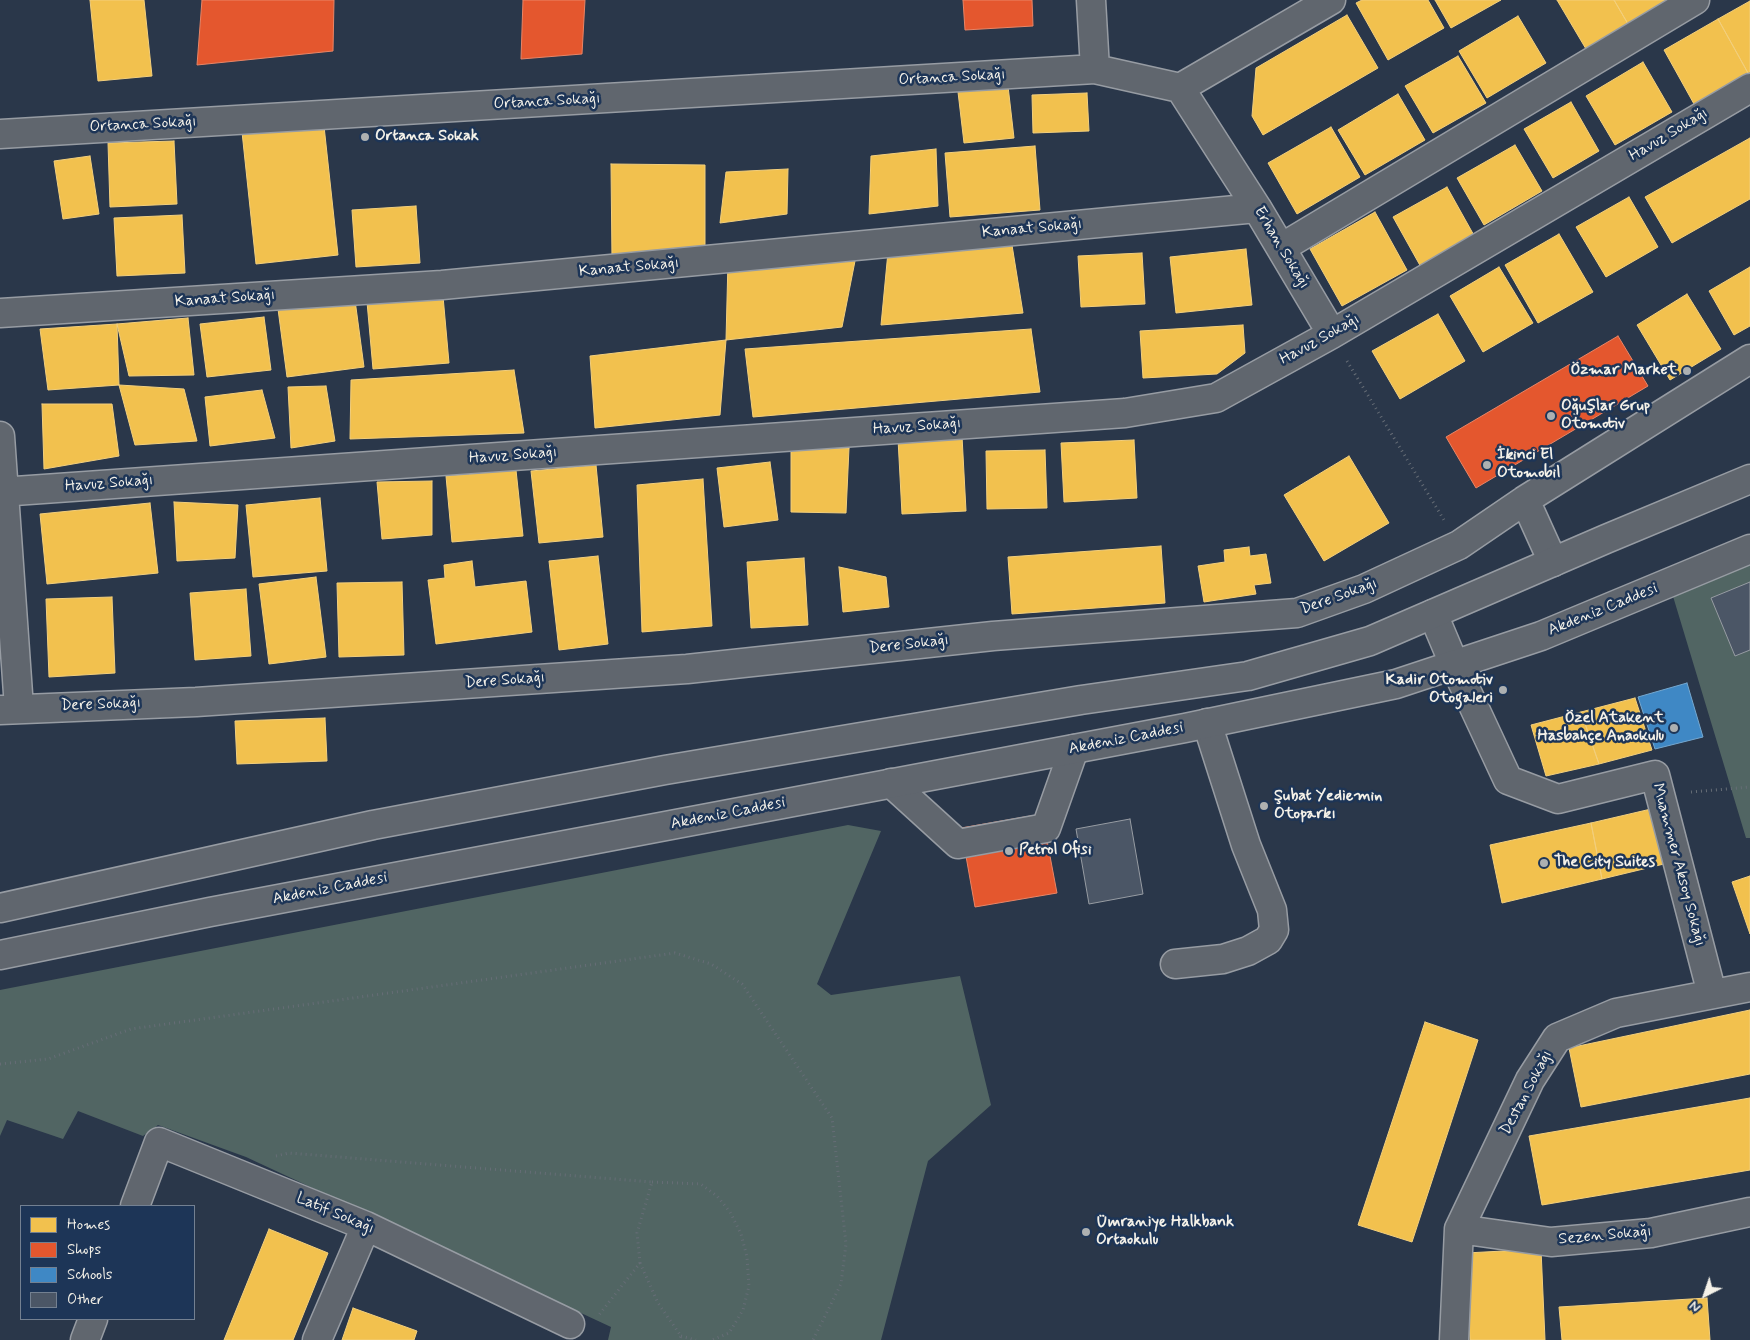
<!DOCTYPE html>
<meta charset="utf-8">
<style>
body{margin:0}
#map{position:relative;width:1750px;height:1340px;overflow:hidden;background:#2a374a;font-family:Mynerve,sans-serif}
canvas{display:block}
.legend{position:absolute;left:20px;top:1205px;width:175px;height:115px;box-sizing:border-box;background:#1d3557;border:1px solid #738091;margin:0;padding:6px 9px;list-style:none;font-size:15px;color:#f4f1e8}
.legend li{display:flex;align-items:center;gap:10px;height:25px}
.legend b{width:25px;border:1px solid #738091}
.north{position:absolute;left:1680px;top:1270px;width:50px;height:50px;-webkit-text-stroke:4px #1d3557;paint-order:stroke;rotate:221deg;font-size:14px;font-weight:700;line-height:20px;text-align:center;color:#f4f1e8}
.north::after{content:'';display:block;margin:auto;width:18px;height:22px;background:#f4f1e8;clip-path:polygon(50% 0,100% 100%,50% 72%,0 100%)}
</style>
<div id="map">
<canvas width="1750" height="1340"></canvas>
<ul class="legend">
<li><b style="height:14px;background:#f2c14e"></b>Homes</li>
<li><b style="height:14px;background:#e4572e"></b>Shops</li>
<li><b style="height:14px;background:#3f88c5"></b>Schools</li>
<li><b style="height:14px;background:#4b5666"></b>Other</li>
</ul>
<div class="north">N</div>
</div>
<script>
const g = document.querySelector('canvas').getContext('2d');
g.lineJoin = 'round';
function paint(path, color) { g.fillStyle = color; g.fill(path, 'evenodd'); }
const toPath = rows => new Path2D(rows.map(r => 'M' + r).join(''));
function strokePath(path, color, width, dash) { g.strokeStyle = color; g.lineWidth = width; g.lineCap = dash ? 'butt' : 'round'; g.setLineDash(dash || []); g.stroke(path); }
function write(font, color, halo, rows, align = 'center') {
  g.font = font + ' Mynerve,sans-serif'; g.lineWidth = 5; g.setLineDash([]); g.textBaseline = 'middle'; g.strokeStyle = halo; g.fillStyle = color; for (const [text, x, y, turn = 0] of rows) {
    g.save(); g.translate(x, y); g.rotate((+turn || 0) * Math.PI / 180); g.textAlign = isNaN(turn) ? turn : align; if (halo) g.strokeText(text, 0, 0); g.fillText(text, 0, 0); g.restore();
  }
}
paint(toPath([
 [1750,560,1750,838,1746,838,1672,593],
 [848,825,881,831,817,984,831,995,960,976,991,1105,928,1161,881,1340,608,1340,611,1327,246,1157,158,1125,143,1136,78,1111,63,1139,7,1120,0,1136,0,990]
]), '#516563');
const homes = toPath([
 [90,0,144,0,152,76,98,81,90,0],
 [1362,0,1428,0,1444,28,1388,60,1356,3,1362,0],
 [1435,0,1501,0,1451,28,1435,0],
 [1557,0,1614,0,1628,24,1586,49,1557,0],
 [1614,0,1668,0,1628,24,1614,0],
 [1750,1,1750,72,1748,73,1718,19,1750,1],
 [1347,15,1378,68,1263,135,1252,116,1256,68,1347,15],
 [1518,16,1546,63,1487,98,1459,51,1518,16],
 [1718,19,1748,73,1694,104,1664,50,1718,19],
 [1458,56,1486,103,1433,133,1405,86,1458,56],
 [1643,62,1672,112,1615,145,1586,96,1643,62],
 [1008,86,1014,138,964,143,958,92,1008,86],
 [1087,93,1089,131,1033,133,1032,95,1087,93],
 [1398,94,1425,140,1365,175,1338,130,1398,94],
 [1571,102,1599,151,1553,178,1524,129,1571,102],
 [324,126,338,255,256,264,242,132,324,126],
 [1331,127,1360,177,1297,214,1268,163,1331,127],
 [1750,138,1750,199,1672,243,1645,197,1750,138],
 [174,141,177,204,110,207,108,143,174,141],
 [1515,145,1542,191,1484,225,1457,178,1515,145],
 [1035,146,1040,210,950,217,945,153,1035,146],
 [936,149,938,206,869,214,871,156,936,149],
 [90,156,99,214,63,219,54,161,90,156],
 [611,164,705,165,705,246,612,260,611,164],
 [788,169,787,214,720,223,726,172,788,169],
 [1447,187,1476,239,1422,269,1393,217,1447,187],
 [1629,197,1658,247,1606,277,1576,227,1629,197],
 [416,206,420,263,356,267,352,210,416,206],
 [1375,212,1407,270,1342,306,1310,249,1375,212],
 [182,215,185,273,117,276,114,218,182,215],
 [1559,234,1593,292,1538,323,1505,265,1559,234],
 [1012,245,1023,313,881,325,888,252,1012,245],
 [1246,249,1252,305,1176,313,1170,257,1246,249],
 [1142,253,1145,304,1081,307,1078,256,1142,253],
 [856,256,842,327,726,340,728,261,856,256],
 [1499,267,1533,323,1483,352,1450,296,1499,267],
 [1750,267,1750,326,1734,335,1709,291,1750,267],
 [1687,294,1721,349,1670,380,1637,325,1687,294],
 [443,296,449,363,373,369,367,302,443,296],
 [355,300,364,367,287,377,278,309,355,300],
 [1438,314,1465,361,1400,399,1372,351,1438,314],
 [264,317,271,370,207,377,200,324,264,317],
 [188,318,194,375,129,376,117,324,188,318],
 [117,324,119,385,48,390,40,329,117,324],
 [1243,325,1245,353,1217,374,1143,378,1140,331,1243,325],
 [1031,329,1040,392,753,417,745,349,1031,329],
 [726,340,720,415,595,428,590,356,726,340],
 [514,370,524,433,350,439,351,380,514,370],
 [119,385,184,389,197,441,135,445,119,385],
 [326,386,335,441,291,448,288,387,326,386],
 [262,390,275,438,210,446,205,397,262,390],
 [42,404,112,404,119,456,44,469,42,404],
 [962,436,966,511,902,514,898,439,962,436],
 [1134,440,1137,498,1064,502,1061,443,1134,440],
 [849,448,846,513,791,512,791,450,849,448],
 [1045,450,1047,508,987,509,986,451,1045,450],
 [1349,456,1389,523,1324,561,1284,495,1349,456],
 [770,462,778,520,724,527,717,468,770,462],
 [596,465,603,537,539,543,531,471,596,465],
 [516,470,523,536,452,542,446,476,516,470],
 [703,479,712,626,642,632,637,485,703,479],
 [432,481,432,535,382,539,377,482,432,481],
 [320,498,327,571,253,577,246,505,320,498],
 [174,502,238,505,235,558,177,561,174,502],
 [150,503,158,573,47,584,40,514,150,503],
 [1161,546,1165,603,1012,614,1008,557,1161,546],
 [1249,547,1250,556,1266,554,1271,583,1254,585,1256,594,1204,602,1198,566,1225,562,1224,550,1249,547],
 [598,556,608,644,559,650,549,561,598,556],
 [804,558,808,625,751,628,747,562,804,558],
 [472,561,475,587,526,581,532,632,436,644,428,580,445,578,444,565,472,561],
 [839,567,886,577,889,607,843,612,839,567],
 [316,577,326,657,269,664,259,584,316,577],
 [402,582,404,655,339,657,337,583,402,582],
 [246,589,251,656,195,660,190,593,246,589],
 [112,597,115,673,49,677,46,599,112,597],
 [1635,698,1652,750,1599,764,1581,712,1635,698],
 [1581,712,1599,764,1546,776,1531,725,1581,712],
 [325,718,327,761,237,764,235,721,325,718],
 [1651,809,1664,864,1602,879,1591,823,1651,809],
 [1591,823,1602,879,1502,903,1490,845,1591,823],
 [1750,876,1750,934,1732,882,1750,876],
 [1750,1010,1750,1074,1581,1107,1569,1048,1750,1010],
 [1425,1022,1478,1040,1412,1242,1358,1225,1425,1022],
 [1750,1098,1750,1170,1542,1205,1529,1136,1750,1098],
 [269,1229,328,1253,293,1340,224,1340,269,1229],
 [1541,1249,1545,1340,1470,1340,1466,1253,1541,1249],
 [1707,1298,1710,1340,1562,1340,1559,1307,1707,1298],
 [353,1308,417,1331,414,1340,342,1340,353,1308]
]);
paint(homes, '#f2c14e');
strokePath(homes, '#f3cf7c', 1);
const shops = toPath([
 [202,0,334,0,333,51,197,65,202,0],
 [523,0,585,0,582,54,521,59,523,0],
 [963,0,1032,0,1033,26,965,30,963,0],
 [1618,336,1648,386,1476,488,1446,437,1618,336],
 [1042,814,1057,893,975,907,961,828,1042,814]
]);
paint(shops, '#e4572e');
strokePath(shops, '#e98566', 1);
const schools = toPath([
 [1687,683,1703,737,1655,749,1638,697,1687,683]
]);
paint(schools, '#3f88c5');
strokePath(schools, '#75a8d0', 1);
const building = toPath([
 [1750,582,1750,650,1735,656,1711,598,1750,582],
 [1130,819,1143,894,1089,904,1076,829,1130,819]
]);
paint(building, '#4b5666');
strokePath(building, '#979ca3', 1);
const minor = toPath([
 [1091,0,1095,69],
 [1180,88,1331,0],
 [0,134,1095,69,1180,88,1257,208,1332,334],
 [1281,248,1695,0],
 [0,313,442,285,1257,208],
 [0,436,19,708],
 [0,492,1125,413,1216,398,1332,334,1750,88],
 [1525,500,1553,562],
 [1433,614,1454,664,1508,780,1558,799,1655,775,1712,994],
 [0,710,196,702,687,669,993,636,1297,613,1364,589,1459,545,1525,500,1750,359],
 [891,783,958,844,1046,828,1074,749],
 [1175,964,1223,959,1248,951,1268,940,1274,930,1272,910,1246,845,1207,723],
 [135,1206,159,1142,366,1226,570,1324],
 [1459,1229,1551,1242,1651,1233,1750,1212],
 [85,1340,93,1319],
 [317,1340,366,1226],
 [1454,1340,1459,1229,1530,1080,1557,1038,1616,1013,1750,987]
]);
const major = toPath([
 [0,908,373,825,665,770,1081,700,1248,676,1370,641,1606,539,1750,479],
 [0,955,210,912,1185,728,1396,684,1541,636,1750,549]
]);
strokePath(minor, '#979ca3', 31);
strokePath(major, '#979ca3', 31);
strokePath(toPath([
 [1347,361,1444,520],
 [1691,792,1750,787],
 [0,1064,48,1059,131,1029,675,953,711,964,742,984,832,1118,846,1244,841,1284,813,1340],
 [276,1156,289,1153,652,1182,637,1233,640,1263,598,1316],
 [652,1182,701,1184,717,1196,730,1212,741,1234,747,1257,749,1286,743,1310,729,1333,712,1340],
 [640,1263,658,1303,681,1336,679,1340],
 [681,1336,696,1340]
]), '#666d76', 3, [1, 4]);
strokePath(minor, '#60666e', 28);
strokePath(major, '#60666e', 28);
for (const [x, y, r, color] of [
 [365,137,5,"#adb0b1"],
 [1687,371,5,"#adb0b1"],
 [1551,416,5,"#adb0b1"],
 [1487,465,5,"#adb0b1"],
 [1503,690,5,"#adb0b1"],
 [1674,728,5,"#adb0b1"],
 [1264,806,5,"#adb0b1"],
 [1009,851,5,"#adb0b1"],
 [1544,863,5,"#adb0b1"],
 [1086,1232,5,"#adb0b1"]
]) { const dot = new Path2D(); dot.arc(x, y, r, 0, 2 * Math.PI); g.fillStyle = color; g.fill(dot); strokePath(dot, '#1d3557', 2); }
write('16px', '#f4f1e8', '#1d3557', [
 ["Ortanca Sokağı",952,78,-3],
 ["Ortanca Sokağı",547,102,-3],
 ["Ortanca Sokağı",143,125,-3],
 ["Havuz Sokağı",1669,135,-31],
 ["Kanaat Sokağı",1032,229,-5],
 ["Erhan Sokağı",1281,248,59],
 ["Kanaat Sokağı",629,268,-5],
 ["Kanaat Sokağı",225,299,-4],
 ["Havuz Sokağı",1320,340,-29],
 ["Havuz Sokağı",917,427,-4],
 ["Havuz Sokağı",513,456,-4],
 ["Havuz Sokağı",109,484,-4],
 ["Dere Sokağı",1339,597,-20],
 ["Akdeniz Caddesi",1603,610,-22],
 ["Dere Sokağı",909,645,-6],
 ["Dere Sokağı",505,681,-4],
 ["Dere Sokağı",101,705,-2],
 ["Akdeniz Caddesi",1126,739,-11],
 ["Akdeniz Caddesi",728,814,-11],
 ["Muammer Aksoy Sokağı",1678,865,75],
 ["Akdeniz Caddesi",330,889,-11],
 ["Destan Sokağı",1527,1093,-62],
 ["Latif Sokağı",335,1214,23],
 ["Sezen Sokağı",1605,1236,-5]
]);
write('bold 16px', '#f4f1e8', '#1d3557', [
 ["Ortanca Sokak",375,137],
 ["Özmar Market",1677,371,"right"],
 ["Oğuşlar Grup",1561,407],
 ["Otomotiv",1561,425],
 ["İkinci El",1497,456],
 ["Otomobil",1497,474],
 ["Kadir Otomotiv",1493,681,"right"],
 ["Otogaleri",1493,699,"right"],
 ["Özel Atakent",1664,719,"right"],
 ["Hasbahçe Anaokulu",1664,737,"right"],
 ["Şubat Yediemin",1274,797],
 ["Otoparkı",1274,815],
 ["Petrol Ofisi",1019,851],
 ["The City Suites",1554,863],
 ["Ümraniye Halkbank",1096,1223],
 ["Ortaokulu",1096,1241]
], 'left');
</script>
